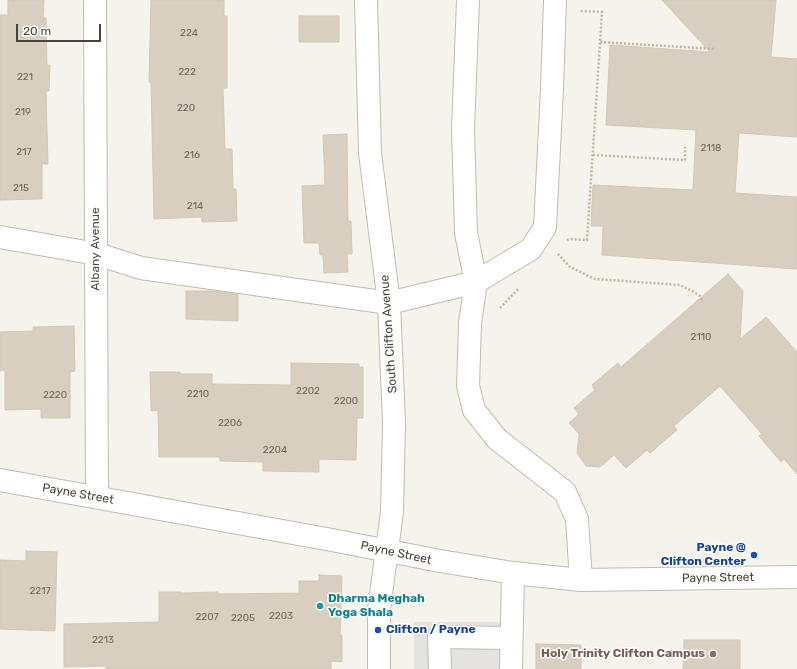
<!DOCTYPE html>
<style>
body{margin:0}
#map{position:relative;width:797px;height:669px;overflow:hidden;background:#f6f3ec;font-family:Rubik,sans-serif}
canvas{display:block}
.scale{position:absolute;left:16px;top:24px;width:85px;height:18px;box-sizing:border-box;border:2px solid #4b4439;border-top:0;padding-left:5px;font-size:12px;line-height:14px;white-space:nowrap;color:#4b4439;-webkit-text-stroke:3px #fff;paint-order:stroke}
</style>
<div id="map">
<canvas width="797" height="669"></canvas>
<div class="scale">20 m</div>
</div>
<script>
const g = document.querySelector('canvas').getContext('2d');
g.lineJoin = 'round';
function paint(path, color) { g.fillStyle = color; g.fill(path, 'evenodd'); }
const toPath = rows => new Path2D(rows.map(r => 'M' + r).join(''));
function strokePath(path, color, width, dash) { g.strokeStyle = color; g.lineWidth = width; g.lineCap = dash ? 'butt' : 'round'; g.setLineDash(dash || []); g.stroke(path); }
function write(font, color, halo, rows, align = 'center') {
  g.font = font + ' Rubik,sans-serif'; g.lineWidth = 3; g.setLineDash([]); g.textBaseline = 'middle'; g.strokeStyle = halo; g.fillStyle = color; for (const [text, x, y, turn = 0] of rows) {
    g.save(); g.translate(x, y); g.rotate((+turn || 0) * Math.PI / 180); g.textAlign = isNaN(turn) ? turn : align; if (halo) g.strokeText(text, 0, 0); g.fillText(text, 0, 0); g.restore();
  }
}
paint(toPath([
 [414,622,520,622,519,669,414,669]
]), '#e5e3e0');
const building = toPath([
 [8,0,44,0,43,18,46,18,47,65,50,65,49,91,46,91,48,164,42,164,42,199,0,200,0,15,8,15,8,0],
 [151,0,224,0,224,16,227,16,227,88,223,88,225,149,232,149,233,189,236,189,237,221,202,222,202,217,154,219,151,82,149,82,151,0],
 [662,0,776,0,771,57,797,59,797,137,739,133,735,193,797,197,797,269,602,255,603,226,591,226,593,185,693,190,696,130,606,125,610,45,710,52,662,0],
 [299,16,339,16,339,42,299,42,299,16],
 [347,134,348,221,351,221,352,254,347,254,348,272,324,273,323,255,320,255,319,243,304,243,302,186,325,185,323,135,347,134],
 [728,274,743,291,740,339,766,317,797,352,797,474,784,459,781,462,759,436,762,434,720,386,674,426,677,430,650,453,647,450,626,468,614,455,600,467,586,466,577,453,579,434,569,423,579,414,574,408,595,390,592,385,618,363,621,367,728,274],
 [186,291,212,291,238,294,238,321,186,319,186,291],
 [74,326,75,371,70,372,70,418,41,418,41,409,5,410,5,370,0,371,0,332,33,331,33,327,74,326],
 [291,363,359,364,359,367,363,367,363,418,357,418,356,460,319,459,319,472,263,471,263,462,220,461,220,457,159,457,158,410,151,411,150,372,180,372,180,374,212,374,212,384,291,385,291,363],
 [26,551,57,552,55,631,0,629,0,560,26,561,26,551],
 [319,575,342,576,340,635,342,635,342,662,331,661,331,669,106,669,106,666,64,667,64,624,159,622,159,592,181,592,181,593,218,592,218,594,299,593,299,581,319,581,319,575],
 [684,640,740,640,740,669,683,669,684,640],
 [536,644,581,645,581,669,536,669,536,644]
]);
paint(building, '#d8cfc1');
strokePath(building, '#d3c7b4', 1);
const minor = toPath([
 [95,0,97,497],
 [366,0,370,153,389,303,394,423,392,512,379,609,379,669],
 [468,0,463,129,466,233,476,282,531,249,545,227,552,89,555,0],
 [0,237,97,254,141,268,389,303,476,282,470,323,468,386,474,410,497,439,565,492,577,519,581,580],
 [0,480,332,540,440,561,513,573,581,580,797,577],
 [440,669,439,637,511,638],
 [511,669,513,573]
]);
strokePath(minor, '#c2bbae', 24);
strokePath(toPath([
 [600,42,716,49],
 [593,155,685,160,685,147],
 [567,240,569,239,587,240,602,12,579,11],
 [558,254,570,267,595,279,680,285,694,292,700,296,703,302],
 [500,308,518,289]
]), '#c4b79f', 2.5, [2, 2]);
strokePath(minor, '#fff', 22);
for (const [x, y, r, color] of [
 [754,555,4,"#1a4fb4"],
 [320,606,4,"#0f9aa8"],
 [378,630,4,"#1a4fb4"],
 [713,654,4,"#8d6e63"]
]) { const dot = new Path2D(); dot.arc(x, y, r, 0, 2 * Math.PI); g.fillStyle = color; g.fill(dot); strokePath(dot, '#fff', 1.5); }
write('10px', '#6e675b', null, [
 ["224",189,33],
 ["222",187,72],
 ["221",25,77],
 ["220",186,108],
 ["219",23,112],
 ["2118",711,148],
 ["217",24,152],
 ["216",192,155],
 ["215",21,188],
 ["214",195,206],
 ["2110",701,337],
 ["2202",308,391],
 ["2210",198,394],
 ["2220",55,395],
 ["2200",346,401],
 ["2206",230,423],
 ["2204",275,450],
 ["2217",40,591],
 ["2203",281,616],
 ["2207",207,617],
 ["2205",243,618],
 ["2213",103,640]
]);
write('12px', '#4b4439', '#fff', [
 ["Albany Avenue",96,249,-90],
 ["South Clifton Avenue",389,334,-94],
 ["Payne Street",78,494,10],
 ["Payne Street",396,553,12],
 ["Payne Street",718,578,-1]
]);
write('bold 12px', '#164399', '#fff', [
 ["Payne @",746,548],
 ["Clifton Center",746,562],
 ["Clifton / Payne",386,630,"left"]
], 'right');
write('bold 12px', '#0d838f', '#fff', [
 ["Dharma Meghah",328,599],
 ["Yoga Shala",328,613]
], 'left');
write('bold 12px', '#785e54', '#fff', [
 ["Holy Trinity Clifton Campus",705,654]
], 'right');
</script>
